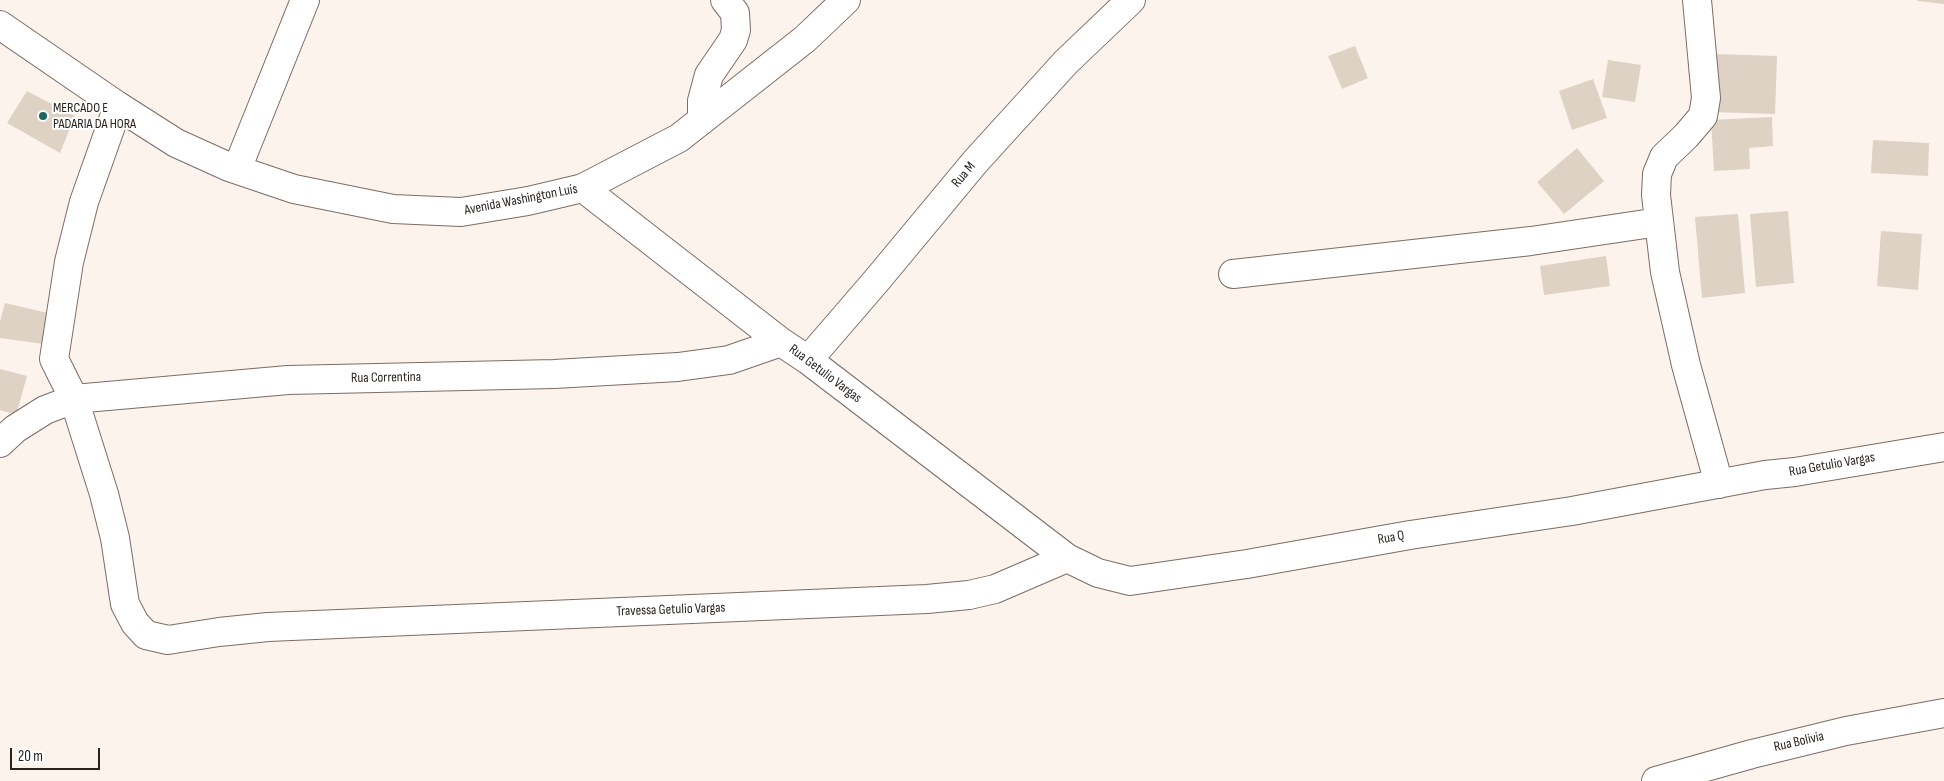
<!DOCTYPE html>
<meta charset="utf-8">
<style>
body{margin:0}
#map{position:relative;width:1944px;height:781px;overflow:hidden;background:#fdf3ed;font-family:"Sofia Sans Condensed",sans-serif}
canvas{display:block}
.scale{position:absolute;left:10px;top:748px;width:90px;height:22px;box-sizing:border-box;border:2px solid #29231f;border-top:0;padding-left:6px;font-size:15px;line-height:18px;white-space:nowrap;color:#29231f;-webkit-text-stroke:4px #fff;paint-order:stroke}
</style>
<div id="map">
<canvas width="1944" height="781"></canvas>
<div class="scale">20 m</div>
</div>
<script>
const g = document.querySelector('canvas').getContext('2d');
g.lineJoin = 'round';
function paint(path, color) { g.fillStyle = color; g.fill(path, 'evenodd'); }
const toPath = rows => new Path2D(rows.map(r => 'M' + r).join(''));
function strokePath(path, color, width, dash) { g.strokeStyle = color; g.lineWidth = width; g.lineCap = dash ? 'butt' : 'round'; g.setLineDash(dash || []); g.stroke(path); }
function write(font, color, halo, rows, align = 'center') {
  g.font = font + ' "Sofia Sans Condensed",sans-serif'; g.lineWidth = 4; g.setLineDash([]); g.textBaseline = 'middle'; g.strokeStyle = halo; g.fillStyle = color; for (const [text, x, y, turn = 0] of rows) {
    g.save(); g.translate(x, y); g.rotate((+turn || 0) * Math.PI / 180); g.textAlign = isNaN(turn) ? turn : align; if (halo) g.strokeText(text, 0, 0); g.fillText(text, 0, 0); g.restore();
  }
}
paint(toPath([
 [1918,0,1944,0,1944,4,1917,1],
 [1355,46,1368,78,1342,89,1328,56],
 [1714,54,1777,56,1775,114,1711,112],
 [1608,60,1641,65,1635,102,1602,97],
 [1593,79,1607,118,1572,130,1559,91],
 [27,91,75,116,60,153,7,123],
 [1772,117,1773,146,1749,148,1750,169,1714,171,1711,120],
 [1873,140,1929,143,1928,176,1871,173],
 [1577,148,1604,181,1564,214,1537,182],
 [1788,211,1794,283,1756,287,1750,214],
 [1738,214,1745,293,1702,298,1695,217],
 [1881,231,1922,234,1918,290,1877,286],
 [1606,256,1610,286,1544,295,1540,266],
 [5,303,48,313,43,344,0,338,0,322],
 [0,369,27,376,16,415,0,410]
]), '#ddd2c3');
const street = toPath([
 [1697,0,1706,98,1703,116,1686,136,1664,157,1657,174,1656,195,1665,272,1686,365,1719,484],
 [118,106,84,202,69,262,54,359,74,399,104,494,115,538,125,604,135,623,146,635,168,640,219,632,268,627,927,599,969,595,995,589,1067,558],
 [702,120,702,101,709,75,733,40,736,30,735,13,725,0],
 [237,169,305,0],
 [583,188,781,342,808,360,1067,558,1098,573,1130,581,1247,564,1410,535,1572,511,1765,475,1795,472,1944,447],
 [1233,274,1531,241,1659,222],
 [808,360,877,280,975,162,1066,62,1131,0],
 [0,443,15,429,45,410,74,399,288,380,554,374,678,367,729,360,781,342],
 [1656,781,1752,754,1846,731,1944,713]
]);
const secondary = toPath([
 [0,25,118,106,176,143,229,167,294,189,393,209,461,212,528,201,583,188,679,138,805,39,846,0]
]);
strokePath(street, '#7c6c64', 30);
strokePath(secondary, '#7c6c64', 30);
strokePath(street, '#fff', 28);
strokePath(secondary, '#fff', 28);
for (const [x, y, r, color] of [
 [43,116,5,"#1c665e"]
]) { const dot = new Path2D(); dot.arc(x, y, r, 0, 2 * Math.PI); g.fillStyle = color; g.fill(dot); strokePath(dot, '#fff', 2); }
write('14px', '#29231f', '#fff', [
 ["MERCADO E",53,108],
 ["PADARIA DA HORA",53,124]
], 'left');
write('14px', '#29231f', '#fff', [
 ["Rua M",964,175,-50],
 ["Avenida Washington Luís",521,200,-11],
 ["Rua Getulio Vargas",825,374,37],
 ["Rua Correntina",386,378,-1],
 ["Rua Getulio Vargas",1832,465,-10],
 ["Rua Q",1391,538,-10],
 ["Travessa Getulio Vargas",671,610,-2],
 ["Rua Bolivia",1799,742,-13]
]);
</script>
